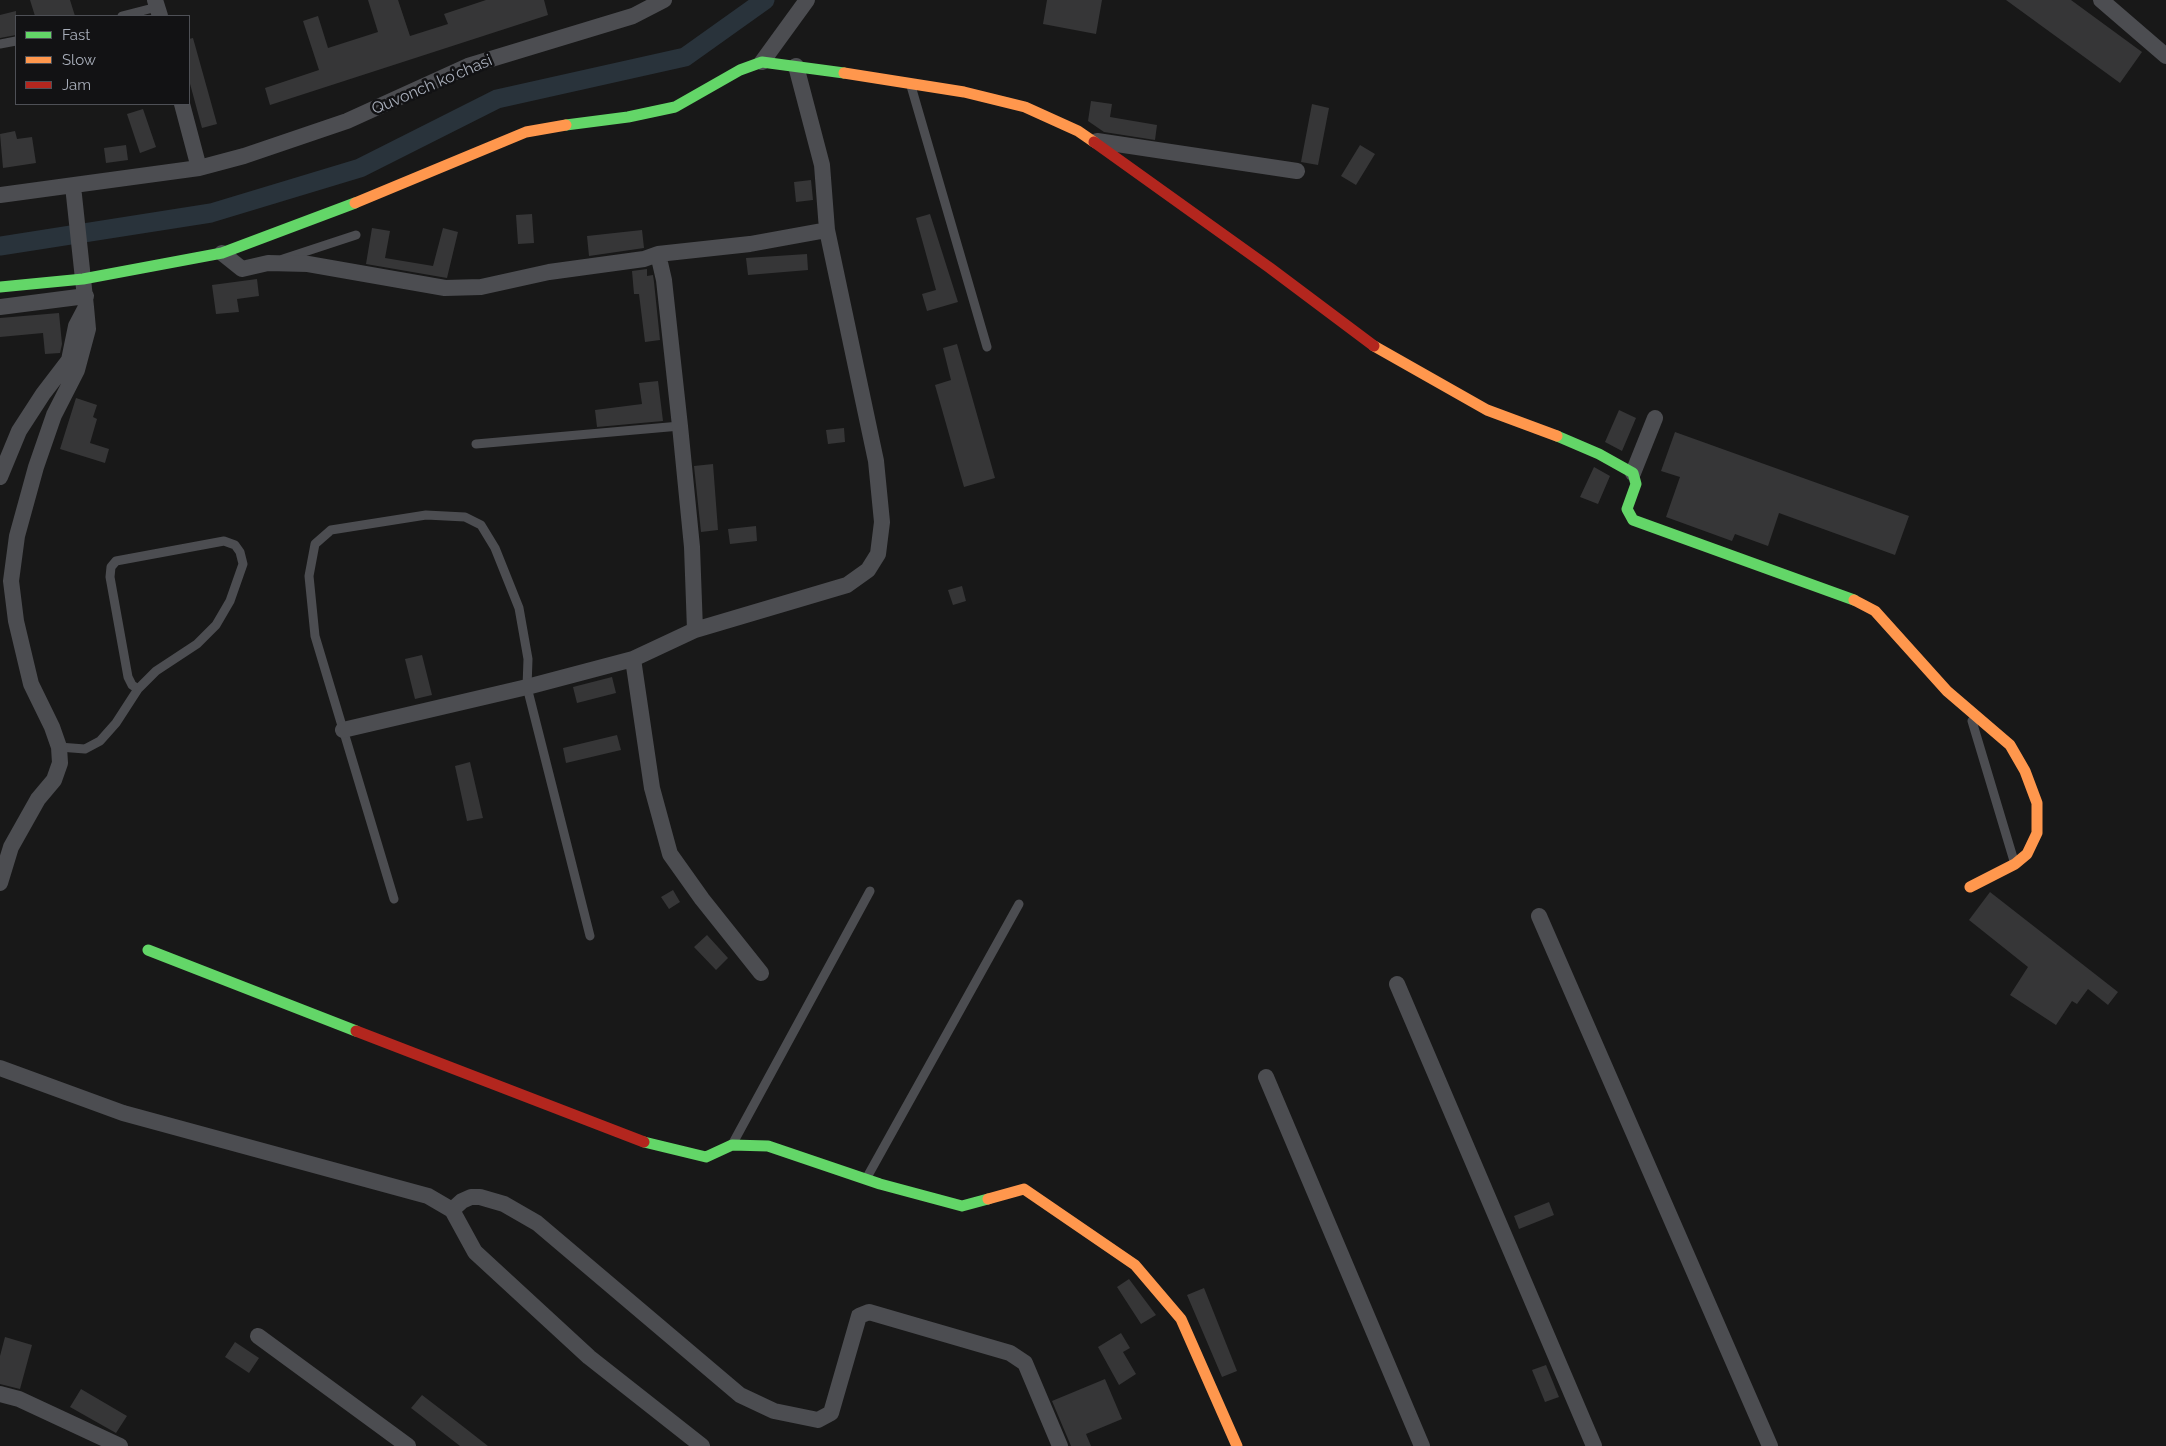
<!DOCTYPE html>
<meta charset="utf-8">
<style>
body{margin:0}
#map{position:relative;width:2166px;height:1446px;overflow:hidden;background:#181818;font-family:Raleway,sans-serif}
canvas{display:block}
.legend{position:absolute;left:15px;top:15px;width:175px;height:90px;box-sizing:border-box;background:#121214;border:1px solid #4e5056;margin:0;padding:6px 9px;list-style:none;font-size:15px;color:#a8aeba}
.legend li{display:flex;align-items:center;gap:10px;height:25px}
.legend b{width:25px;border:1px solid #4e5056}
</style>
<div id="map">
<canvas width="2166" height="1446"></canvas>
<ul class="legend">
<li><b style="height:6px;background:#63d668"></b>Fast</li>
<li><b style="height:6px;background:#ff974d"></b>Slow</li>
<li><b style="height:6px;background:#b3261e"></b>Jam</li>
</ul>
</div>
<script>
const g = document.querySelector('canvas').getContext('2d');
g.lineJoin = 'round';
const toPath = rows => new Path2D(rows.map(r => 'M' + r).join(''));
function strokePath(path, color, width, dash) { g.strokeStyle = color; g.lineWidth = width; g.lineCap = dash ? 'butt' : 'round'; g.setLineDash(dash || []); g.stroke(path); }
function paint(path, color) { g.fillStyle = color; g.fill(path, 'evenodd'); }
function write(font, color, halo, rows, align = 'center') {
  g.font = font + ' Raleway,sans-serif'; g.lineWidth = 5; g.setLineDash([]); g.textBaseline = 'middle'; g.strokeStyle = halo; g.fillStyle = color; for (const [text, x, y, turn = 0] of rows) {
    g.save(); g.translate(x, y); g.rotate((+turn || 0) * Math.PI / 180); g.textAlign = isNaN(turn) ? turn : align; if (halo) g.strokeText(text, 0, 0); g.fillText(text, 0, 0); g.restore();
  }
}
strokePath(toPath([
 [0,246,211,213,360,168,497,99,685,57,765,0]
]), '#29333b', 19);
paint(toPath([
 [30,0,70,0,75,16,35,16],
 [368,0,398,0,410,36,448,24,444,14,486,0,544,0,548,15,270,105,265,88,319,70,303,21,318,16,328,48,378,32],
 [1047,0,1102,0,1096,34,1043,24],
 [2006,0,2071,0,2142,52,2120,83],
 [16,11,16,35,0,38,0,15],
 [193,38,217,124,202,128,189,80,189,39],
 [1091,101,1112,104,1110,117,1157,125,1155,140,1104,132,1088,121],
 [1312,104,1329,108,1318,165,1301,162],
 [143,109,156,147,140,153,127,114],
 [15,131,17,139,32,137,36,163,3,168,0,134],
 [126,145,128,160,106,163,104,148],
 [1360,145,1375,154,1356,185,1341,176],
 [811,180,813,200,796,202,794,182],
 [532,214,534,243,518,244,516,215],
 [930,214,958,302,927,311,922,294,936,290,916,218],
 [372,228,390,231,385,258,433,266,443,228,458,232,447,278,366,264],
 [642,230,644,248,589,256,587,236],
 [807,254,808,270,748,275,746,258],
 [647,269,647,276,653,275,654,282,660,340,645,342,639,294,634,294,632,271],
 [257,279,259,296,237,299,239,312,216,314,212,285],
 [59,313,62,344,60,353,45,354,43,333,0,337,0,318],
 [957,344,995,478,964,487,935,385,951,380,943,348],
 [658,381,663,421,597,427,595,410,642,404,639,383],
 [76,398,97,405,93,417,97,419,90,443,109,449,105,463,60,449],
 [1619,410,1636,418,1622,451,1605,442],
 [844,428,845,442,828,444,826,430],
 [1675,432,1909,516,1895,555,1779,513,1768,546,1735,534,1732,541,1666,517,1680,477,1661,471],
 [713,464,718,530,701,532,694,466],
 [1594,467,1610,476,1598,504,1580,497],
 [756,526,757,541,730,544,728,529],
 [962,586,966,601,953,605,948,590],
 [422,655,432,695,415,699,405,659],
 [612,677,616,693,577,703,573,687],
 [617,735,621,750,566,763,563,748],
 [470,762,483,818,467,821,455,766],
 [673,890,680,902,669,909,661,897],
 [1990,892,2118,992,2108,1005,2088,989,2077,1004,2072,1001,2056,1025,2010,995,2028,967,1969,920],
 [707,935,728,958,716,970,694,947],
 [1549,1202,1554,1215,1519,1229,1514,1216],
 [1129,1279,1156,1315,1141,1324,1117,1287],
 [1204,1288,1237,1371,1222,1377,1187,1295],
 [1121,1333,1130,1348,1123,1352,1136,1374,1119,1385,1098,1347],
 [5,1337,32,1345,20,1389,0,1384,0,1356],
 [235,1342,259,1358,249,1373,225,1357],
 [1546,1365,1559,1397,1545,1402,1532,1370],
 [1105,1379,1122,1419,1086,1434,1091,1446,1071,1446,1052,1401],
 [81,1389,127,1416,116,1433,70,1407],
 [422,1395,456,1421,488,1446,460,1446,411,1408]
]), '#363637');
strokePath(toPath([
 [122,16,157,7],
 [0,44,16,41],
 [911,86,987,347],
 [283,259,356,235],
 [476,444,680,426],
 [1972,721,2014,861],
 [59,747,85,749,100,741,116,723,138,689,156,671,197,644,216,625,230,601,243,564,240,552,235,545,224,541,116,561,111,567,110,577,128,677,132,685,138,689],
 [394,899,315,636,309,576,315,544,331,530,426,515,465,517,481,525,495,548,519,608,528,659,527,687,590,936],
 [733,1143,870,891],
 [866,1179,1019,904]
]), '#4c4d51', 9);
strokePath(toPath([
 [155,0,160,16],
 [2101,0,2166,56],
 [762,62,807,0],
 [182,104,199,168],
 [1097,141,1297,171],
 [0,195,199,168,244,156,347,121,468,66,633,16,664,0],
 [222,253,242,269,268,263,308,264,445,288,481,287,549,272,644,259,658,254],
 [0,307,86,296],
 [1633,473,1655,418],
 [0,477,19,431,43,394,69,360,76,326,86,307,73,186],
 [695,630,847,585,868,570,878,554,882,522,876,461,827,230],
 [343,730,527,687,633,659],
 [0,883,11,847,38,799,54,780,60,763,59,747,52,727,31,684,16,621,11,581,17,536,36,467,54,415,77,370,88,329,86,307],
 [1539,916,1770,1446],
 [761,973,702,899,670,854,652,788,633,659,695,630,692,547,680,426,664,280,658,254,750,244,827,230,822,165,796,66],
 [1397,984,1594,1446],
 [0,1068,123,1113,428,1196,452,1210,475,1252,589,1357,702,1446],
 [1266,1077,1422,1446],
 [452,1210,462,1201,471,1197,480,1197,504,1204,537,1223,740,1395,774,1411,818,1420,831,1413,859,1316,869,1312,1010,1353,1025,1363,1060,1446],
 [258,1336,408,1446],
 [0,1394,19,1399,120,1446]
]), '#4c4d51', 16);
strokePath(toPath([
 [566,125,628,117,675,107,740,70,762,62,844,73],
 [0,287,83,279,222,253,355,203],
 [1557,436,1599,454,1633,473,1636,484,1627,509,1633,520,1854,600],
 [148,950,356,1031],
 [644,1142,706,1157,732,1145,768,1146,880,1184,962,1206,988,1199]
]), '#63d668', 11);
strokePath(toPath([
 [844,73,964,92,1025,107,1078,131,1094,142],
 [355,203,526,132,566,125],
 [1374,346,1487,410,1557,436],
 [1854,600,1875,611,1947,691,2010,745,2025,771,2037,803,2037,833,2027,854,2015,864,1970,887],
 [988,1199,1024,1189,1135,1265,1181,1319,1237,1446]
]), '#ff974d', 11);
strokePath(toPath([
 [1094,142,1270,268,1374,346],
 [356,1031,644,1142]
]), '#b3261e', 11);
write('16px', '#a8aeba', '#121214', [
 ["Quvonch koʻchasi",432,85,-23]
]);
</script>
